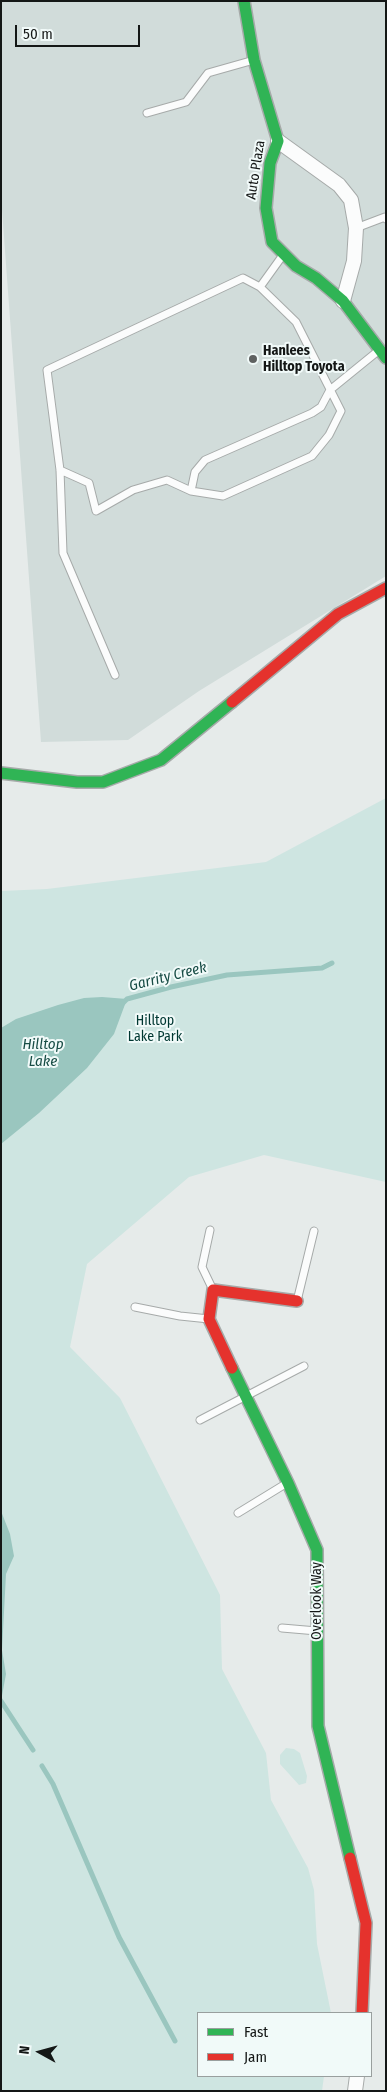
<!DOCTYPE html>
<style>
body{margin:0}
#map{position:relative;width:387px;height:2092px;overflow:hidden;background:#e6ebea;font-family:"Fira Sans Condensed",sans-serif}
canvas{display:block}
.frame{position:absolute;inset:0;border:2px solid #141716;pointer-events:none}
.legend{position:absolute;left:197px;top:2012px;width:175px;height:65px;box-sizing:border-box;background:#f1faf9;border:1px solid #999f9e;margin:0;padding:6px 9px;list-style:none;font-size:15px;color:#141716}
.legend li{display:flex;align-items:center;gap:10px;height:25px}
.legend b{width:25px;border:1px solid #999f9e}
.north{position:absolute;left:15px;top:2027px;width:50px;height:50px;-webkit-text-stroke:4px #f1faf9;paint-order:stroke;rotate:277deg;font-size:14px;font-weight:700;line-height:20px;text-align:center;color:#141716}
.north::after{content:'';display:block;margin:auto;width:18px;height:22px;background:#141716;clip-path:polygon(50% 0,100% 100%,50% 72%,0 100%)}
.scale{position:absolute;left:15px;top:25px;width:125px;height:22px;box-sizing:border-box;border:2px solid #141716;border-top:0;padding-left:6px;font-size:15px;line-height:18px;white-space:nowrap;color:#141716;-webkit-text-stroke:4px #f1faf9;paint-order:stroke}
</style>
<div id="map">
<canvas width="387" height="2092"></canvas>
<div class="frame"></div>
<ul class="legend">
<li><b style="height:6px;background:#30b455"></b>Fast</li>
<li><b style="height:6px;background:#e5322d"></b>Jam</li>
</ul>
<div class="north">N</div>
<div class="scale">50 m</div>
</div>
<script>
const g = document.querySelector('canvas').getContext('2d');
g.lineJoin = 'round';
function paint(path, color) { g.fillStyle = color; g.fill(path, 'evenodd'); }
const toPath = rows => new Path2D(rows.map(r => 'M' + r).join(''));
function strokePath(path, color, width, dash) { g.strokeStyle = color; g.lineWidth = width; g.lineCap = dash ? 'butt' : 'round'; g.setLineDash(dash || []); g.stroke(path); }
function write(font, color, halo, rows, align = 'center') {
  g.font = font + ' "Fira Sans Condensed",sans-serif'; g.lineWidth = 4; g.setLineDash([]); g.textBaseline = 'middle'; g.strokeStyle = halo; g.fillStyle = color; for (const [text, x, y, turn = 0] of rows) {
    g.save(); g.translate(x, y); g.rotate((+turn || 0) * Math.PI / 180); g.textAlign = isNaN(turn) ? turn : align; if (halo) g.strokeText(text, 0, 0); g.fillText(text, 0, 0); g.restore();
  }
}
paint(toPath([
 [1,1,386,1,386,576,199,691,128,740,41,742,1,196]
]), '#d1dcda');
paint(toPath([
 [386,798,386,1182,264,1155,189,1177,87,1264,70,1347,120,1398,220,1595,222,1669,266,1753,271,1800,308,1868,314,1890,317,1944,331,2013,198,2013,198,2076,324,2076,322,2091,1,2091,1,891,47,889,266,862],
 [286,1748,294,1749,300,1753,307,1776,306,1783,299,1785,280,1764,280,1755]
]), '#cee5e1');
paint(toPath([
 [102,997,127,999,114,1034,87,1068,39,1113,1,1144,1,1028,16,1019,58,1005,84,998],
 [1,1511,10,1534,14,1556,6,1574,2,1650,6,1674,1,1701]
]), '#9ac6bf');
strokePath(toPath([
 [123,1003,127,999,171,987,227,975,322,968,332,963],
 [1,1701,33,1750],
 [42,1766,53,1784,119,1937,175,2041]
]), '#9ac6bf', 5);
const lane = toPath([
 [147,113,186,102,208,73,254,60],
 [356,228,385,217,386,219],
 [60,470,89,483,96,511,133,490,167,480,191,491,223,496,312,456,329,435,341,411,296,322,260,287,283,255],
 [191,491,195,472,205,460,312,413,321,407,330,390,378,351],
 [115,675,63,553,60,470,47,370,243,278,260,287],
 [210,1230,202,1267,213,1290],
 [297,1301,314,1231],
 [135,1307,180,1316,209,1319],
 [200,1420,304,1366],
 [238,1513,287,1483],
 [282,1628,317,1631]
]);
const street = toPath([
 [278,141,339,185,351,200,356,228,354,261,343,301],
 [355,2091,357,2076]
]);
const fast = toPath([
 [244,1,254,60,278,141,270,163,266,208,272,242,296,266,316,278,343,301,386,358],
 [1,773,77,782,103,782,161,760,232,702],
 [232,1368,288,1483,317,1550,318,1726,350,1858]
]);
const jam = toPath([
 [232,702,338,614,386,588],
 [232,1368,209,1319,213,1290,297,1301],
 [350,1858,366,1923,362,2013]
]);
strokePath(lane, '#a6aaa9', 9);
strokePath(street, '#a6aaa9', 16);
strokePath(fast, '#a6aaa9', 14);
strokePath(jam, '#a6aaa9', 14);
strokePath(lane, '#fbfcfc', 7);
strokePath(street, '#fbfcfc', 14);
strokePath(fast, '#30b455', 11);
strokePath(jam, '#e5322d', 11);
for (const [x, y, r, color] of [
 [253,359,5,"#5e6160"]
]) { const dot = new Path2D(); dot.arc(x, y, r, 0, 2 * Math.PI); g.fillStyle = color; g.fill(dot); strokePath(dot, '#f1faf9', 2); }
write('14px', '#141716', '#f1faf9', [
 ["Auto Plaza",256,170,-81],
 ["Overlook Way",317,1601,-90]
]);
write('bold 14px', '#141716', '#f1faf9', [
 ["Hanlees",263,351],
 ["Hilltop Toyota",263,367]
], 'left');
write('14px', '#003832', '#f1faf9', [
 ["Hilltop",155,1021],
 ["Lake Park",155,1037]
]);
write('italic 15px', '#174c45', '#f1faf9', [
 ["Garrity Creek",168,977,-14],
 ["Hilltop",43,1045],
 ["Lake",43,1062]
]);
</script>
